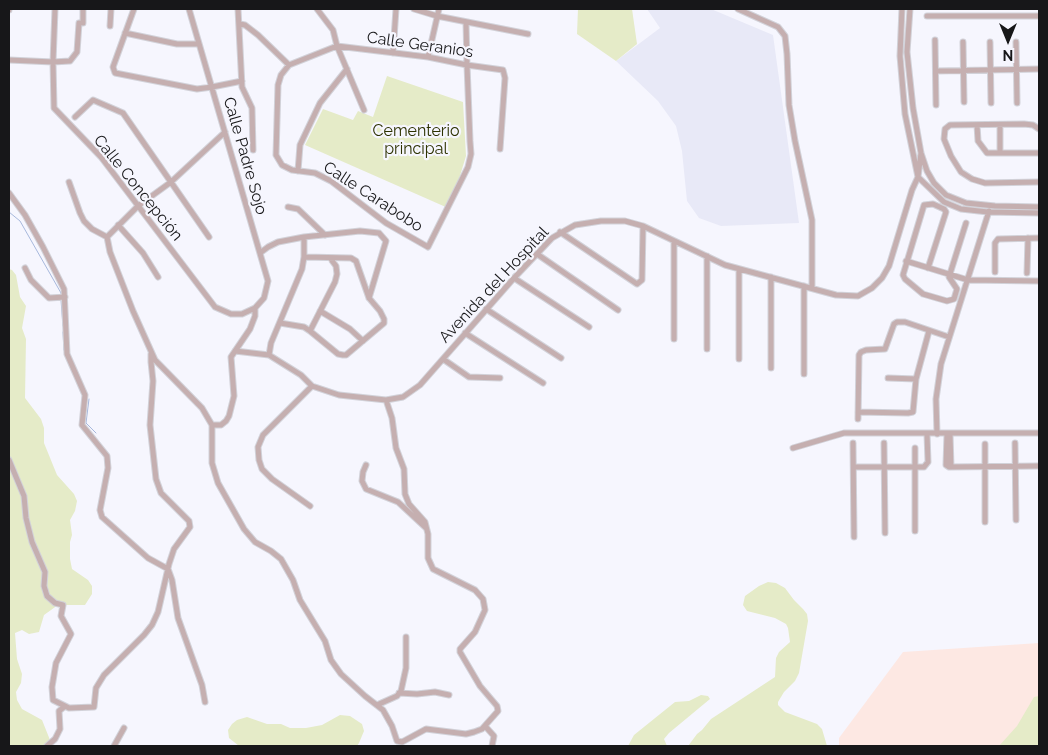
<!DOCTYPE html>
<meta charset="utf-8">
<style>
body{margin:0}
#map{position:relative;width:1048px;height:755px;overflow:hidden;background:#f6f6fe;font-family:Raleway,sans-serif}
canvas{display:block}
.frame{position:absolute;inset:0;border:10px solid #171719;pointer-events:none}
.north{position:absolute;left:983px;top:15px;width:50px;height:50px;-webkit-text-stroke:4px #f6f6fe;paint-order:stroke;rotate:180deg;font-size:14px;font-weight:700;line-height:20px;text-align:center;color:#171719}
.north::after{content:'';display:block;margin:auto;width:18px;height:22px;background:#171719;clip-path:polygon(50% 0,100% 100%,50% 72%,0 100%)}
</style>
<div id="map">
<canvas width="1048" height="755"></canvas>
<div class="frame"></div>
<div class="north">N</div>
</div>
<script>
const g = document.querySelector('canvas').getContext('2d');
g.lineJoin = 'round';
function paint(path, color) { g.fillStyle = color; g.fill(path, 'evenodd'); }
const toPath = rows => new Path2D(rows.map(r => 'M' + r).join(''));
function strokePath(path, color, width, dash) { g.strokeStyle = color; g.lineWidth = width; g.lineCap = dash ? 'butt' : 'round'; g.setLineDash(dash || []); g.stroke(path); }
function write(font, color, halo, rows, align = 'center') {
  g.font = font + ' Raleway,sans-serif'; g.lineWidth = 4.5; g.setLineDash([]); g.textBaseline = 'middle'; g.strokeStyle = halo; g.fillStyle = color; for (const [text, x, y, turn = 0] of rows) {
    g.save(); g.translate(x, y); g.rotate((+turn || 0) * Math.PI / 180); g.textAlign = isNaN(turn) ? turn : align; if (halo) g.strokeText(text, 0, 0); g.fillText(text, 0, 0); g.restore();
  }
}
paint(toPath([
 [647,9,711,9,773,35,799,223,721,226,699,218,687,201,682,151,676,126,658,101,616,61,660,28]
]), '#e8e9f7');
paint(toPath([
 [1039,643,1039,746,839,746,839,738,903,652]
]), '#fde8e3');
paint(toPath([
 [578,9,632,9,637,44,616,61,577,34],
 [387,76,463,102,466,156,459,179,448,208,305,145,323,109,353,120,358,111,373,117],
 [9,269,12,270,16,275,20,297,26,306,22,328,26,339,25,398,41,419,44,428,44,443,57,475,74,494,77,501,75,511,70,520,72,535,70,542,70,559,72,569,88,580,92,586,92,594,85,605,58,605,44,615,39,632,29,634,22,630,15,633,17,659,22,674,21,683,16,692,17,700,22,709,42,720,50,740,50,746,9,746],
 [768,582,776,583,785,588,794,600,803,609,807,614,808,621,799,673,795,681,784,692,778,702,778,705,785,712,817,724,822,729,827,746,688,746,697,734,702,730,711,719,775,677,776,658,779,652,790,642,788,628,786,624,775,618,747,611,743,605,745,596,759,586],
 [701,695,708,696,710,699,669,733,664,739,667,746,628,746,634,735,675,702,689,701],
 [1039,696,1039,746,999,746,1017,726,1034,697],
 [340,715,350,716,362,724,364,731,359,743,357,746,239,746,229,738,228,730,232,724,237,720,247,717,267,724,281,724,290,728,306,728,322,725]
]), '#e5ebc8');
strokePath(toPath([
 [9,212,20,221,61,293,61,296],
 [61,300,63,326],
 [63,332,64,350],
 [76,380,81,392],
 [89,399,86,423,96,433]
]), '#a7b8dc', 1);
const minor = toPath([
 [55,9,53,62,54,108,101,157,215,307,231,314,242,314,255,308,264,298,268,281,189,9],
 [134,9,113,67,115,73,197,89,212,87,242,81],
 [238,9,242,87,252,108,253,150],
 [317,9,333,30,337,46,364,110],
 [414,9,437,16,528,34],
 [738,9,778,27,785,36,787,54,789,105,795,141,812,220,812,288],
 [902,9,900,56,905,114,918,177,944,202,961,209,988,212,1039,213],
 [910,9,907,52,913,108,921,153,927,171,934,183,946,195,966,203,995,206,1039,207],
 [9,10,9,9],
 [927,16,1039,16],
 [466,22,467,65,470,141,471,154,468,167,428,247,386,223,331,181,315,173,292,170,282,165,276,155,278,85,281,75,289,65,337,46,428,57,467,65,503,70,505,78,500,149],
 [83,23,83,9],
 [240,24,245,25,258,35,289,65],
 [110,26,111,9],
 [125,33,177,44,199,44],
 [935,40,936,105],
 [963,42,964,102],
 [990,42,991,103],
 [1016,42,1017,103],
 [393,53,396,9],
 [428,57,439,9],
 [9,60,53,62,70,61,77,52,79,23],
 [936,71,1039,69],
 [75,117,93,100,123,113,209,237],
 [977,125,978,141,987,153,1039,153],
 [1000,125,1000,153],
 [1039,129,1033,125,1024,124,950,125,945,129,944,139,951,156,961,172,972,179,985,183,1039,182],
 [298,171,300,145,320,103,347,69],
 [69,182,80,213,84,221,92,229,107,237],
 [9,193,25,215,43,247,64,289,67,354,85,395,82,425,107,456,108,468,100,510,102,517,148,558,168,569,172,580,178,618,202,685,205,702],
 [288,207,298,209,325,235],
 [118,225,143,253,158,277],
 [560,232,637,284,642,280,643,226],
 [107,237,110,252,133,311,155,360,202,408,212,425,212,463,218,483,244,529,255,542,271,551,281,559,293,580,300,600,325,641,331,660,341,674,365,696,383,710,392,726,397,741,402,742,426,729,466,734,474,732,482,729,498,711,497,706,480,686,460,652,460,649,475,632,485,610,483,599,475,590,433,569,428,558,428,534,425,522,409,504,405,494,404,469,396,448,392,418,386,400],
 [107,237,138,206,171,182,225,132],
 [260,253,268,247,278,242,304,237,360,231,379,233,386,241,369,298],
 [537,254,618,310],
 [707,256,707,349],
 [906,261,968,280,1039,281],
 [25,268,31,280,49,298,65,297],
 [928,268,946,212,944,209,933,204,924,205,903,275,905,279,923,294,947,301,954,299,957,289,949,277,966,223],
 [995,272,995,243,998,239,1039,238],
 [1027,273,1028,238],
 [514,278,589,327],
 [486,309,561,358],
 [320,311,350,329,363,341],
 [280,323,304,327,310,331,338,354,343,355,346,355,384,323,384,319,380,311,369,298,356,261,351,258,304,257],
 [310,331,335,282,337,274,336,266,330,258],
 [465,333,543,383],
 [674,339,674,241],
 [235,351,269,355,301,375,312,386,339,395,386,400,403,397,420,385,514,278,552,238,575,225,601,221,625,221,643,226,725,265,836,295,858,296,872,288,882,278,889,266,912,190,918,177,921,153],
 [269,355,271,343,302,269,304,257,304,237],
 [443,359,469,377,500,378],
 [739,359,739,269],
 [771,368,771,277],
 [804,374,804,286],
 [888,378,916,379],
 [858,412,908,413,913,412,916,379,929,331],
 [858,419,859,355,861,352,866,350,885,349,894,324,897,322,905,322,949,337],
 [212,425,221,425,226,421,229,416,234,396,231,357,250,329,255,316,255,308],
 [937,434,936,399,941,364,989,211],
 [947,434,946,465,949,467,1039,466],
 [950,434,951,467],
 [853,443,854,537],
 [884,443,885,533],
 [1015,443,1016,520],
 [793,448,844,433,1039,433],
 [915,448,915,531],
 [9,460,24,496,26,518,32,542,45,572,44,586,47,596,55,603,63,605,61,616,71,634,56,663,52,687,53,700,69,708,94,707,96,688,104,675,144,635,152,625,158,612,169,564,174,549,190,527,189,521,161,493,156,479,150,425,153,381,151,362,151,354],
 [366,465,363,472,362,481,366,489,398,502,426,528],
 [854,467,924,467,928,462,927,434],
 [310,506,272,479,262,469,259,460,258,447,263,435,312,386],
 [985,522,985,444],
 [399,693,417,694,435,692,449,695],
 [377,705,397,696,401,691,406,668,406,637],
 [485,726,494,736,492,746],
 [47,746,55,739,60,729,59,711,64,707],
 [114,746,124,728]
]);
strokePath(minor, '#d2d2d9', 7);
strokePath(minor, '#c5afb0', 5);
write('16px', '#171719', '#f6f6fe', [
 ["Calle Geranios",420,45,8],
 ["Calle Padre Sojo",245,156,74],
 ["Calle Concepción",138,188,51],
 ["Calle Carabobo",373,197,33],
 ["Avenida del Hospital",494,285,-47]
]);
write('16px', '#2d3200', '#f6f6fe', [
 ["Cementerio",416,131],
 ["principal",416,149]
]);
</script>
